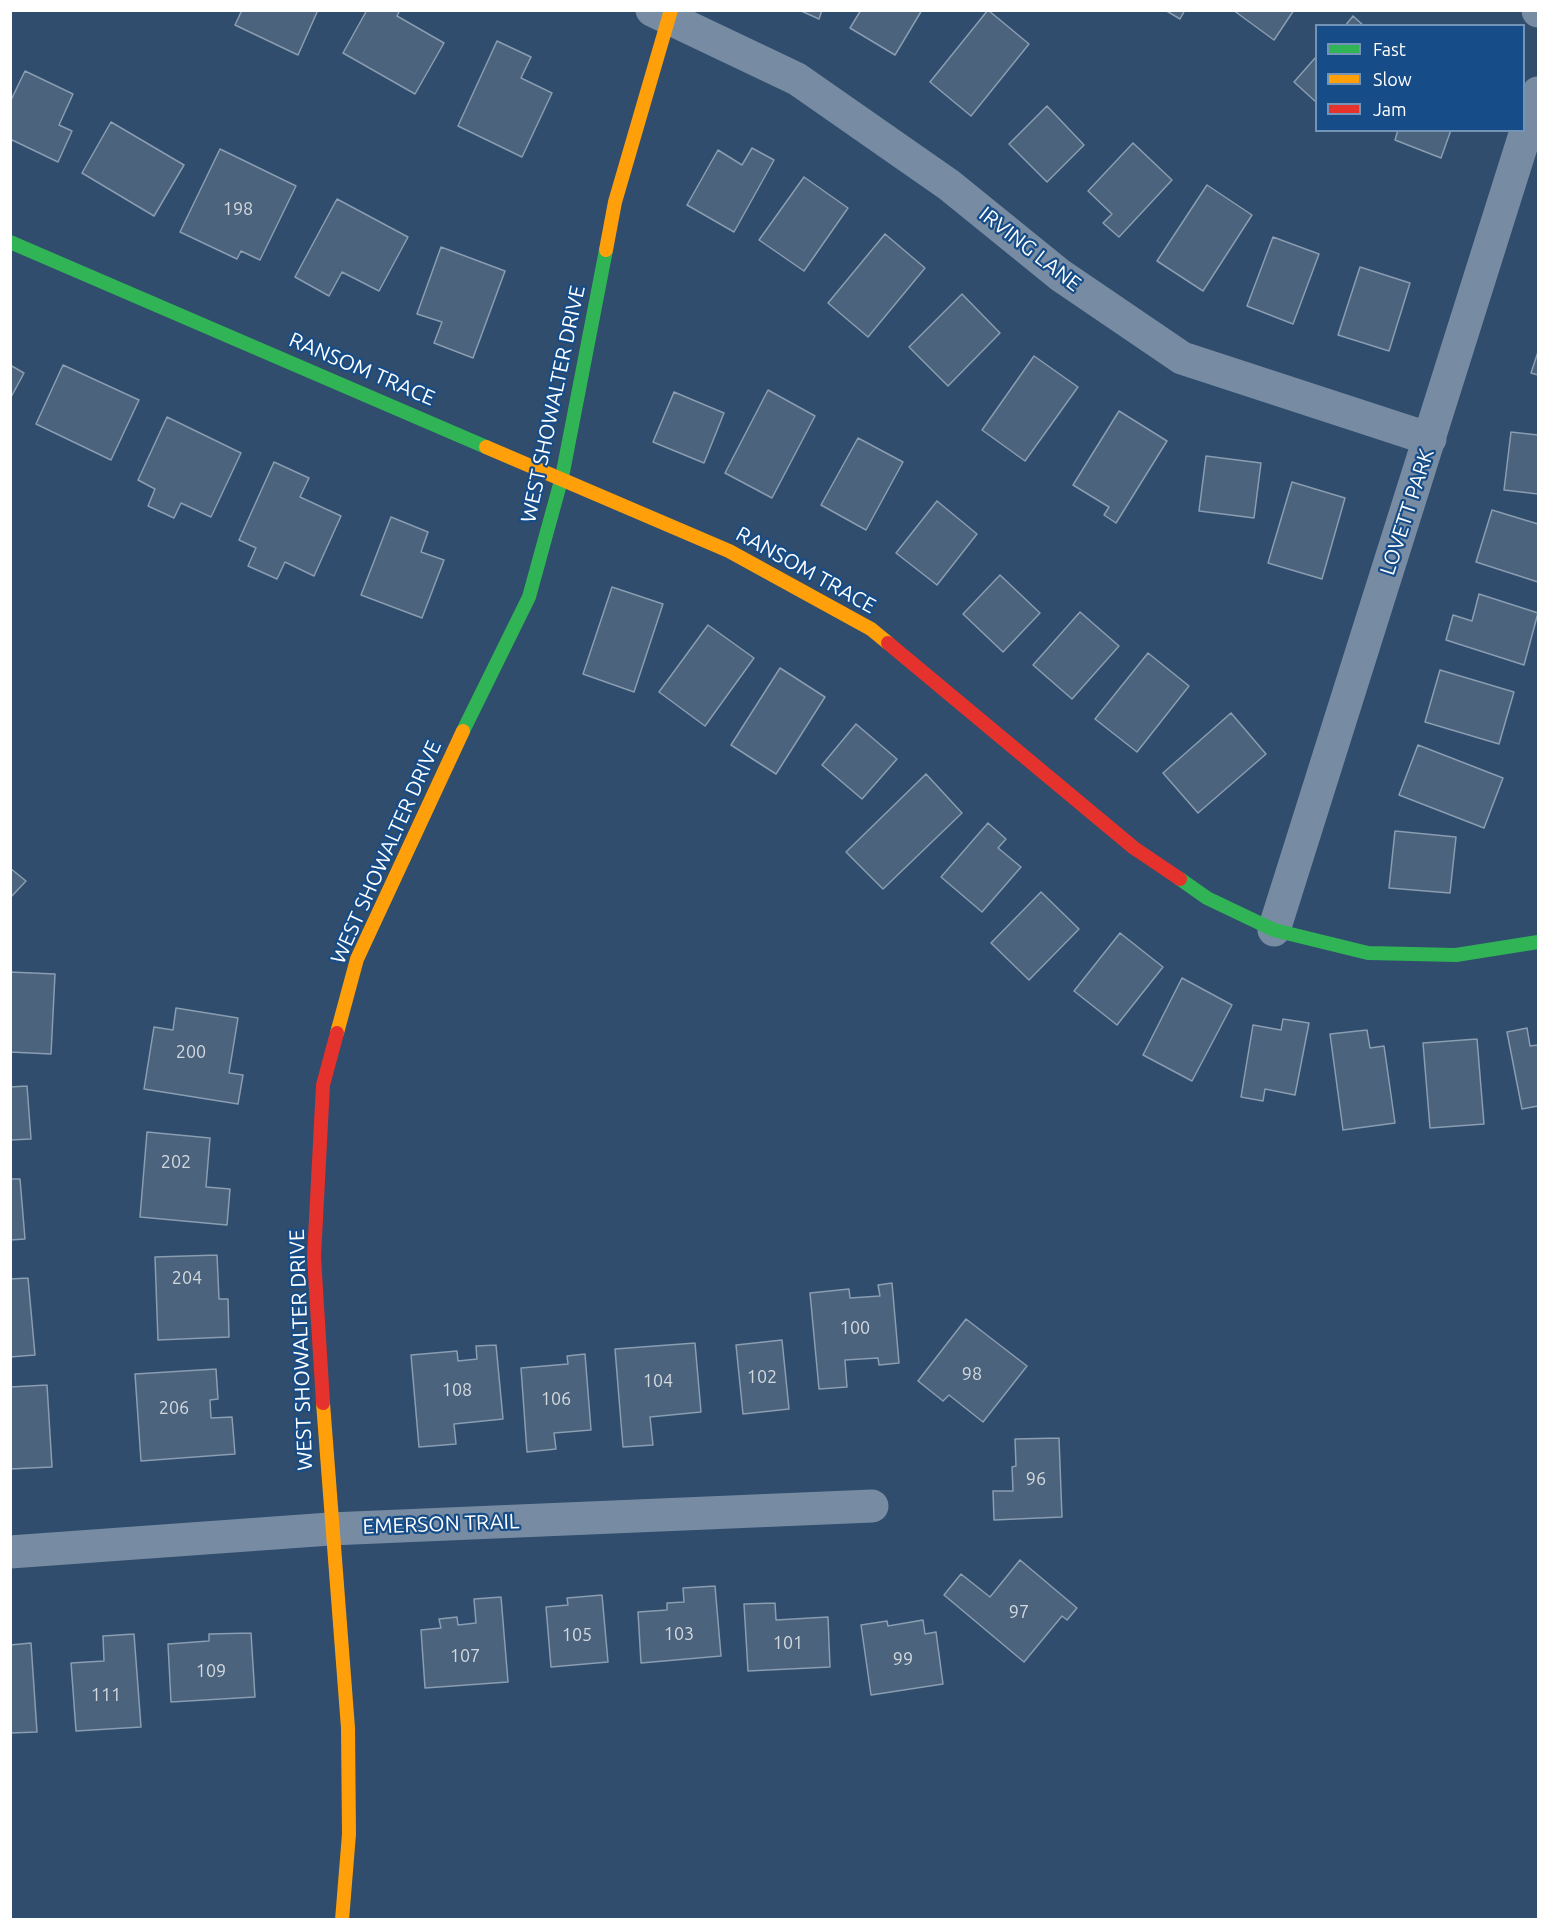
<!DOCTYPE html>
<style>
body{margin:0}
#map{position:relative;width:1549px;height:1930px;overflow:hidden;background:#304d6d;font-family:Ubuntu,sans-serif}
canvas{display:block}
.frame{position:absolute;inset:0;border:12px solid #fff;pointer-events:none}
.legend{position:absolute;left:1315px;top:24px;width:210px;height:108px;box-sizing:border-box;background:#164c87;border:2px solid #7394b7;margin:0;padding:8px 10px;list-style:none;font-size:18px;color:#fff}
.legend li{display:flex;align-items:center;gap:12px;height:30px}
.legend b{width:30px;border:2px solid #7394b7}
</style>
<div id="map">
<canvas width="1549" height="1930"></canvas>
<div class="frame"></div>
<ul class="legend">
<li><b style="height:8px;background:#30b455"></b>Fast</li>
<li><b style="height:8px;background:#ff9f0a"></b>Slow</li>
<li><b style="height:8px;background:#e5322d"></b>Jam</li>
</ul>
</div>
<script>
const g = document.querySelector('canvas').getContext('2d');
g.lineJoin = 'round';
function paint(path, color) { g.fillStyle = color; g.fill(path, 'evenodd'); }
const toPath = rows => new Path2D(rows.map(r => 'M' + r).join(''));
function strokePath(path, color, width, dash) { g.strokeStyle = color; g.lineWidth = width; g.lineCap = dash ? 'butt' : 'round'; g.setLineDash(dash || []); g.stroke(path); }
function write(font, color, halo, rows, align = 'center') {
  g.font = font + ' Ubuntu,sans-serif'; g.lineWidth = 4.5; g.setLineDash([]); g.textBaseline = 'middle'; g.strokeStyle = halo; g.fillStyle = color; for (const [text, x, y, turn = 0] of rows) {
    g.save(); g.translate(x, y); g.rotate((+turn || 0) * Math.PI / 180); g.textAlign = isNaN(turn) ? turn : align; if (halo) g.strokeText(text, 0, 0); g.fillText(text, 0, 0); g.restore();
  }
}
const building = toPath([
 [242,10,318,10,298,55,235,25,242,10],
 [367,10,400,10,397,16,444,43,415,94,343,53,367,10],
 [799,10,822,10,819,19,799,10],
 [861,10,922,10,895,55,850,28,861,10],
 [988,10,1029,44,971,116,930,82,988,10],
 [1165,10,1185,10,1180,19,1165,10],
 [1233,10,1294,10,1274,40,1233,10],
 [1353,16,1364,26,1345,26,1353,16],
 [497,41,531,57,521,78,552,93,522,157,458,126,497,41],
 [1316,57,1316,102,1294,82,1316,57],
 [25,71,73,94,59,125,72,131,58,162,10,139,10,102,25,71],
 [1047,106,1084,145,1047,182,1009,144,1047,106],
 [111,122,184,165,154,216,82,173,111,122],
 [1398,130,1451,130,1441,158,1395,140,1398,130],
 [1133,143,1172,180,1119,237,1103,223,1112,214,1088,191,1133,143],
 [752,148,774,160,734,232,687,205,718,150,742,165,752,148],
 [220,149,296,186,260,260,241,251,237,259,180,232,220,149],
 [804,177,848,208,804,271,759,240,804,177],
 [1207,185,1252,215,1203,291,1157,261,1207,185],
 [337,199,408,237,379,291,342,272,329,296,295,277,337,199],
 [885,234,925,268,868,337,828,303,885,234],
 [1273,237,1319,254,1293,324,1247,306,1273,237],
 [441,247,505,271,473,358,434,343,442,322,417,314,441,247],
 [1360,267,1410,283,1389,351,1338,335,1360,267],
 [962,294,1000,333,948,386,909,347,962,294],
 [1538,352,1538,375,1531,373,1538,352],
 [1034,356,1078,387,1025,461,982,430,1034,356],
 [10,365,24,373,10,399,10,365],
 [63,365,139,400,111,460,36,424,63,365],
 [768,390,815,416,772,498,725,473,768,390],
 [674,392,724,413,704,463,653,442,674,392],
 [1119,411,1167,441,1116,523,1104,515,1109,507,1073,485,1119,411],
 [167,417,241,453,211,517,181,503,174,518,148,506,155,489,138,480,167,417],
 [1511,432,1538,435,1538,494,1504,490,1511,432],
 [858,438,903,462,866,530,821,505,858,438],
 [1206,456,1261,463,1254,518,1199,511,1206,456],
 [274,462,309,478,300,497,341,516,314,576,285,562,277,579,248,566,256,548,239,540,274,462],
 [1292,482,1345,498,1322,579,1268,563,1292,482],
 [937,501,977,534,937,585,896,553,937,501],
 [1492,510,1538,524,1538,582,1476,562,1492,510],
 [391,517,428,532,421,552,444,560,422,618,361,595,391,517],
 [1000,575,1040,613,1003,652,963,614,1000,575],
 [612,587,663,604,634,692,583,674,612,587],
 [1479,594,1538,613,1524,665,1446,640,1453,615,1472,621,1479,594],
 [1080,612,1119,646,1072,699,1033,665,1080,612],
 [708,625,754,658,705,726,659,692,708,625],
 [1148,653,1189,686,1137,752,1095,719,1148,653],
 [780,668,825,697,776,774,731,745,780,668],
 [1440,670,1514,692,1499,744,1425,722,1440,670],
 [1231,713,1266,754,1198,813,1163,773,1231,713],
 [856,724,897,759,862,799,822,765,856,724],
 [1418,745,1503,778,1484,828,1399,795,1418,745],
 [926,774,962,813,883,889,846,852,926,774],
 [988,823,1006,839,998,848,1021,867,982,912,941,877,988,823],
 [1395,831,1456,837,1450,893,1389,888,1395,831],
 [10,868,26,881,10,898,10,868],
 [1041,892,1079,929,1029,980,991,943,1041,892],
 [1120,933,1163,967,1117,1025,1074,991,1120,933],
 [10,972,55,974,51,1054,10,1052,10,972],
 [1182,978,1232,1005,1192,1081,1143,1055,1182,978],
 [176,1008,238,1018,229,1073,243,1075,238,1104,144,1089,154,1027,173,1030,176,1008],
 [1283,1019,1309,1023,1295,1095,1265,1089,1263,1101,1241,1097,1253,1025,1281,1030,1283,1019],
 [1527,1028,1530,1046,1538,1045,1538,1106,1522,1109,1507,1032,1527,1028],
 [1367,1030,1370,1048,1384,1046,1395,1123,1343,1130,1330,1034,1367,1030],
 [1477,1039,1484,1124,1430,1128,1423,1043,1477,1039],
 [27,1086,31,1139,10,1140,10,1087,27,1086],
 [147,1132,210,1138,206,1187,230,1189,227,1225,140,1217,147,1132],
 [10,1179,20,1179,25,1239,10,1240,10,1179],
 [217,1255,219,1299,228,1299,229,1337,158,1340,155,1257,217,1255],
 [28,1278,35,1355,10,1357,10,1279,28,1278],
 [892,1283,899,1363,879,1365,878,1358,845,1360,847,1387,819,1389,810,1293,849,1289,850,1298,880,1296,878,1285,892,1283],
 [966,1319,1027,1366,983,1422,949,1395,943,1401,918,1381,966,1319],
 [782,1340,789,1409,743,1414,736,1345,782,1340],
 [695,1343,701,1412,650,1417,653,1445,623,1447,615,1349,695,1343],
 [496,1345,503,1419,454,1424,456,1444,419,1447,411,1355,457,1351,458,1361,477,1359,476,1346,496,1345],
 [585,1354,591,1430,554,1433,556,1449,527,1452,521,1368,568,1364,567,1356,585,1354],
 [216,1369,218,1399,210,1400,211,1418,232,1417,235,1454,141,1461,135,1374,216,1369],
 [47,1385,52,1467,10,1469,10,1387,47,1385],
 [1059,1438,1062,1517,994,1520,993,1491,1013,1491,1012,1467,1016,1466,1015,1439,1059,1438],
 [1020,1560,1077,1608,1067,1620,1062,1616,1024,1662,944,1595,961,1574,990,1597,1020,1560],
 [715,1586,721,1656,641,1663,638,1612,667,1610,667,1603,684,1602,683,1588,715,1586],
 [602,1595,608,1662,551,1667,546,1607,568,1605,567,1598,602,1595],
 [501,1597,508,1682,425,1688,421,1630,441,1628,439,1619,457,1617,458,1625,476,1623,474,1599,501,1597],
 [775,1603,776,1620,828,1617,830,1667,748,1671,744,1604,775,1603],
 [923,1620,925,1634,936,1632,943,1684,871,1695,861,1625,887,1621,888,1626,923,1620],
 [251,1633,255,1697,171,1702,168,1644,209,1641,209,1634,251,1633],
 [134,1634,141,1727,76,1731,71,1663,104,1661,103,1636,134,1634],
 [31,1643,37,1732,10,1733,10,1645,31,1643]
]);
paint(building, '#4b637c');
strokePath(building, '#8a9db1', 1.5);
strokePath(toPath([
 [652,10,797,79,949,185,1060,275,1182,358,1430,439],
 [1538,10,1538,11],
 [1274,930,1538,93],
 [10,1552,330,1529,872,1506]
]), '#778ca3', 33);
strokePath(toPath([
 [10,242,486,447],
 [463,731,529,597,562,477,606,250],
 [1180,879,1207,898,1274,930,1368,953,1456,955,1538,942]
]), '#30b455', 14);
strokePath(toPath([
 [606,250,615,202,671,10],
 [486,447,729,551,871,629,888,643],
 [337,1033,357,959,463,731],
 [323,1403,348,1728,349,1834,342,1920]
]), '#ff9f0a', 14);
strokePath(toPath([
 [888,643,1134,848,1180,879],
 [323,1403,314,1257,323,1085,337,1033]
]), '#e5322d', 14);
write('18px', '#d2d8de', null, [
 ["198",238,209],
 ["200",191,1052],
 ["202",176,1162],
 ["204",187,1278],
 ["100",855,1328],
 ["98",972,1374],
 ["102",762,1377],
 ["104",658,1381],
 ["108",457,1390],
 ["106",556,1399],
 ["206",174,1408],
 ["96",1036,1479],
 ["97",1019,1612],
 ["103",679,1634],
 ["105",577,1635],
 ["101",788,1643],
 ["107",465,1656],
 ["99",903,1659],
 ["109",211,1671],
 ["111",106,1695]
]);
write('21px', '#fff', '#164c87', [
 ["IRVING LANE",1030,249,38],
 ["RANSOM TRACE",362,369,23],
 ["WEST SHOWALTER DRIVE",553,404,-78],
 ["LOVETT PARK",1407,512,-72],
 ["RANSOM TRACE",806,570,29],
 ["WEST SHOWALTER DRIVE",386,852,-66],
 ["WEST SHOWALTER DRIVE",301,1350,-92],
 ["EMERSON TRAIL",441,1524,-2]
]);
</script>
